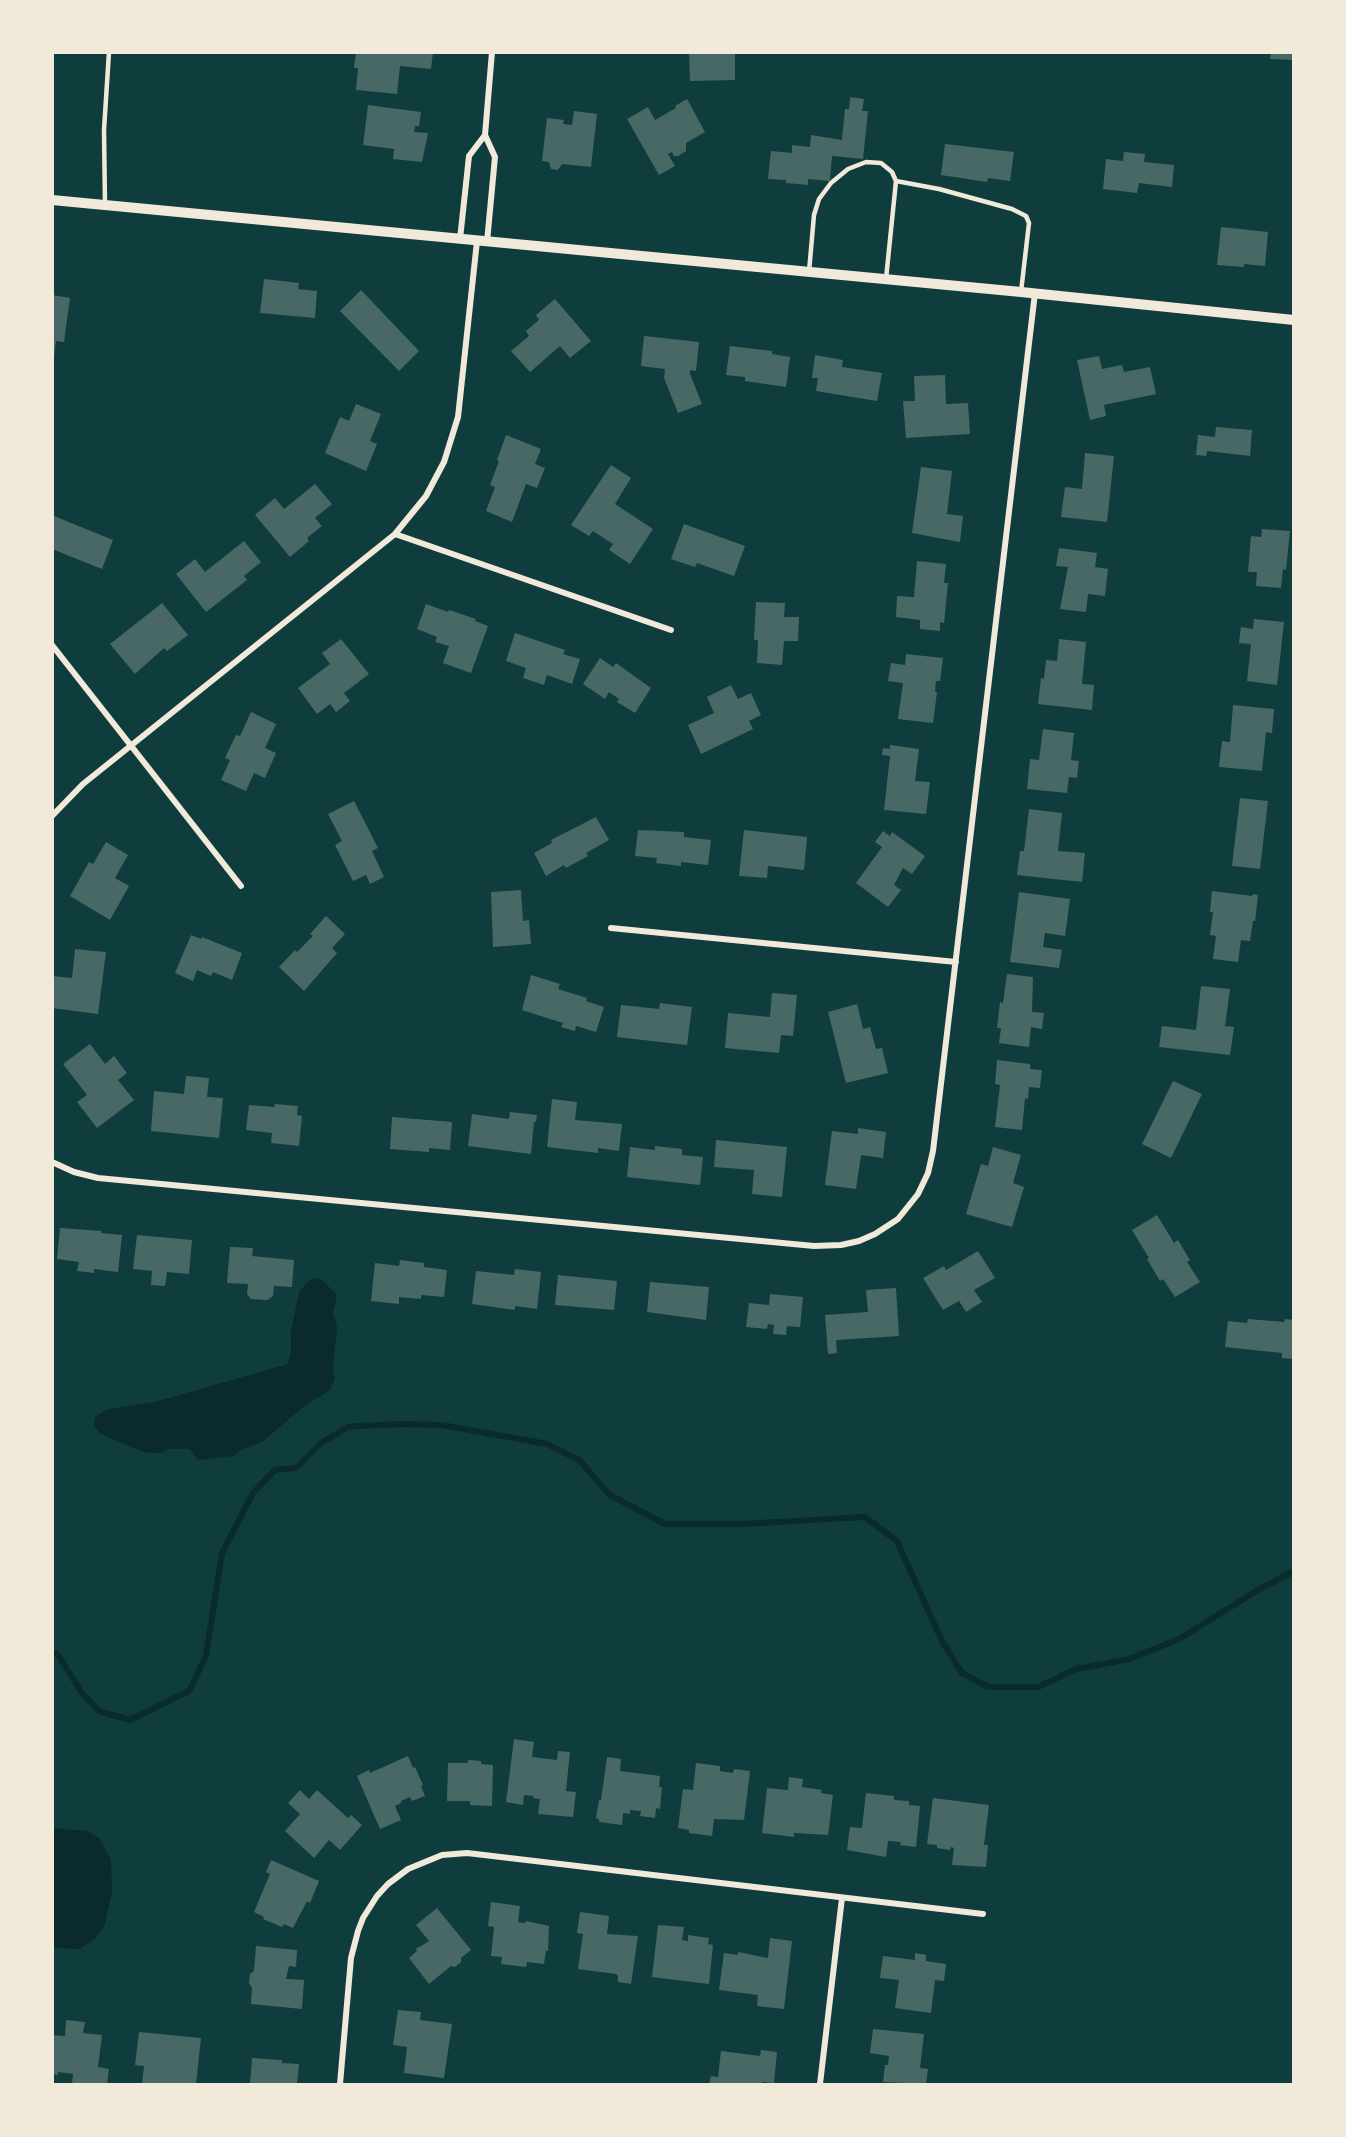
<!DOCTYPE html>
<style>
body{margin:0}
#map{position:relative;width:1346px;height:2137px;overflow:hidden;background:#0f3d3e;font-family:"Fira Sans Condensed",sans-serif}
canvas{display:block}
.frame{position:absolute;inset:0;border:54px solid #f1e9da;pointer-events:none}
</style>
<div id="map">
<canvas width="1346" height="2137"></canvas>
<div class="frame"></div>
</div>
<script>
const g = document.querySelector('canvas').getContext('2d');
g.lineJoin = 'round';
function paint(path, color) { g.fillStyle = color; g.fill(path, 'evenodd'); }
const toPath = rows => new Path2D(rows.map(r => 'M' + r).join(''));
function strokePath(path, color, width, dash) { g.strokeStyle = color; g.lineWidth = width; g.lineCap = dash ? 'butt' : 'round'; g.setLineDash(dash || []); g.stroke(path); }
paint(toPath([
 [312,1278,321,1279,337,1295,333,1313,337,1327,333,1369,335,1379,330,1390,302,1408,261,1443,242,1449,233,1456,198,1460,190,1449,168,1449,161,1453,148,1453,136,1449,101,1434,94,1426,95,1417,108,1409,155,1402,288,1364,291,1352,291,1331,297,1302,300,1290],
 [52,1828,87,1831,99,1838,111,1859,112,1892,105,1924,95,1939,79,1949,53,1948]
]), '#0a2a2b');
strokePath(toPath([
 [52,1652,58,1655,82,1693,99,1711,130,1720,189,1691,206,1656,222,1553,253,1493,275,1470,296,1468,321,1443,348,1427,356,1426,405,1424,442,1425,547,1444,579,1460,610,1495,665,1524,741,1524,865,1517,897,1541,942,1641,962,1673,988,1687,1038,1687,1076,1669,1129,1659,1179,1639,1258,1590,1294,1571]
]), '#0a2a2b', 6);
paint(toPath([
 [356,52,433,52,431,69,400,66,397,94,356,90,358,68,354,68],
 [689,52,735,52,735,80,690,81],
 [1271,52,1294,52,1294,60,1270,59],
 [850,97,864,99,862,111,868,111,863,159,832,156,830,181,808,179,808,185,786,183,786,180,768,179,771,151,792,153,792,145,810,147,811,135,842,140,845,109,849,109],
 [687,99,705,132,686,143,686,151,678,156,674,156,672,152,668,154,675,166,659,175,627,119,648,107,655,120,676,108,675,106],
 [368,105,421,112,419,126,415,126,414,132,428,133,422,162,393,159,394,149,363,145],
 [574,111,597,114,591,167,562,164,558,170,551,169,549,162,542,161,547,118,564,120,563,124,572,125],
 [945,144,1014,152,1010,181,988,178,987,182,941,175],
 [1124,152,1145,154,1144,162,1174,165,1172,187,1139,183,1137,193,1103,189,1106,159,1123,161],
 [1221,227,1268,232,1265,266,1244,264,1244,267,1217,265],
 [264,279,299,283,298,289,317,291,315,318,260,313],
 [361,290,419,351,399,371,340,311],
 [52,295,70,298,64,342,56,341,54,357],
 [555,299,591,341,570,358,560,346,530,372,511,351,529,336,526,331,539,320,536,315],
 [644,336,699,342,696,371,690,370,690,374,702,404,678,413,664,378,665,369,641,366],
 [730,346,772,351,772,354,790,357,786,387,745,381,745,377,726,375],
 [815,355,843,360,842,367,882,373,877,401,816,391,818,378,812,378],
 [1099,356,1102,369,1122,365,1124,372,1150,367,1156,394,1104,405,1106,416,1090,420,1077,360],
 [945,375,946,404,968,403,970,434,906,438,903,401,915,401,914,376],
 [356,404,381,414,370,441,377,444,366,471,325,453,340,417,349,421],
 [1216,427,1252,430,1250,456,1207,451,1206,456,1196,455,1198,435,1215,437],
 [506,435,541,449,535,464,545,468,537,488,526,484,512,522,486,511,495,487,490,485,499,461,497,460],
 [1085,453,1114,456,1107,522,1061,517,1065,487,1082,489],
 [611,465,631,478,615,504,653,529,630,564,609,550,613,544,593,531,589,536,571,525],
 [921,467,952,471,947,514,963,516,960,542,912,533],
 [315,484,332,504,315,518,322,526,307,538,309,541,290,557,255,515,275,498,284,509],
 [54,516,113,540,102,569,52,549],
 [684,524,745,546,734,576,697,563,695,567,671,559],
 [1262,529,1290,531,1286,570,1283,569,1281,588,1256,586,1257,572,1248,572,1251,536,1261,537],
 [244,541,261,562,244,576,247,580,206,612,176,574,195,559,205,572],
 [1059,548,1097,553,1095,567,1108,569,1105,596,1088,594,1086,612,1060,609,1068,567,1056,566],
 [917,561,946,564,944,583,948,583,944,623,940,622,940,631,920,629,920,620,896,617,897,596,914,597],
 [756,602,785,603,784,617,799,617,798,641,784,641,782,665,757,663,758,640,754,640],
 [162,603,188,635,167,651,164,648,135,674,110,644],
 [426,604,448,612,449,610,476,619,475,621,488,626,471,673,443,663,449,646,435,642,437,637,417,629],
 [1254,619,1284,622,1277,685,1247,681,1251,644,1239,643,1241,627,1253,629],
 [515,633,565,650,563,654,580,659,572,684,547,675,544,685,523,678,526,668,506,661],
 [341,639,369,674,344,693,350,701,336,712,330,704,317,714,298,688,330,664,322,653],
 [1059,639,1086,642,1082,684,1094,685,1092,710,1038,704,1041,678,1044,679,1046,660,1057,661],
 [906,654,943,658,940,681,936,681,935,692,937,692,933,723,898,719,903,683,888,681,891,663,905,665],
 [600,658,613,667,616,663,651,688,635,713,617,702,619,699,609,692,605,699,583,684],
 [731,685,738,699,751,693,761,715,749,721,753,729,701,754,688,725,714,713,707,697],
 [1233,705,1274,709,1272,733,1266,732,1262,771,1219,767,1222,741,1230,742],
 [251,712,276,724,265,748,276,753,265,778,254,773,246,791,221,780,230,760,225,758,236,735,240,736],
 [1043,729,1074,733,1071,760,1079,761,1077,778,1069,777,1067,793,1027,789,1030,759,1039,760],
 [890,745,919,749,915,781,930,782,926,814,884,810,890,756,882,755,883,748,890,749],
 [1240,798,1268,801,1260,869,1232,866],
 [354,801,378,848,372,851,384,877,370,884,366,875,353,881,335,845,342,841,328,814],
 [1029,809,1062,813,1058,851,1085,853,1082,882,1017,875,1020,851,1024,851],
 [596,817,609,840,586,853,588,856,566,868,564,865,546,876,534,853,552,843,551,840],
 [638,830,684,832,684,837,711,840,708,865,681,862,681,866,656,863,657,858,635,856],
 [744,830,807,837,804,870,768,866,767,878,739,876],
 [883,831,890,836,892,832,925,856,912,874,903,868,894,885,901,890,888,907,856,883,882,847,875,842],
 [106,842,128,855,115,878,129,886,110,920,70,896,89,862,93,864],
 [521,890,523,921,529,920,531,944,493,947,491,892],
 [1212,891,1252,896,1253,894,1258,895,1255,921,1253,921,1250,941,1241,940,1238,962,1213,959,1216,936,1210,935,1213,912,1210,912],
 [1019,892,1070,899,1065,936,1045,933,1043,947,1062,950,1059,968,1010,962],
 [326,916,345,934,332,948,337,953,304,991,279,967,295,950,297,952,313,936,310,934],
 [191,935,201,939,202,937,242,953,232,980,213,972,211,976,197,970,193,981,175,973],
 [75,949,106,952,98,1014,52,1008,52,976,72,978],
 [1007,974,1033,977,1032,1012,1044,1013,1042,1029,1031,1027,1029,1047,999,1043,1001,1028,997,1028,1000,1002,1003,1003],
 [531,975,560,984,558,989,587,998,586,1001,604,1007,596,1032,576,1026,575,1031,561,1027,563,1023,522,1010],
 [1201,986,1230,989,1225,1026,1234,1027,1230,1055,1159,1047,1162,1026,1196,1030],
 [772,993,797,995,793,1036,781,1035,779,1053,725,1048,728,1013,770,1017],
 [660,1003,692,1007,687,1045,617,1037,621,1005,659,1009],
 [857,1004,863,1029,870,1027,876,1049,882,1048,888,1073,846,1083,828,1012],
 [90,1044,105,1064,114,1056,127,1073,118,1080,134,1100,97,1128,77,1102,87,1095,63,1064],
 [997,1060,1030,1064,1030,1069,1042,1070,1040,1088,1029,1087,1028,1099,1025,1098,1022,1130,995,1127,1000,1085,995,1084],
 [186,1076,209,1078,207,1097,223,1098,219,1138,151,1131,154,1091,184,1094],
 [1173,1081,1202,1094,1171,1158,1142,1144],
 [552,1099,577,1102,575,1120,622,1124,619,1151,598,1148,598,1153,547,1147],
 [275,1104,298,1106,297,1115,302,1116,299,1146,271,1143,272,1133,246,1130,249,1105,274,1107],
 [510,1112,537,1115,536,1122,534,1122,531,1154,468,1146,472,1114,509,1119],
 [392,1117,452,1122,450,1150,429,1148,429,1152,390,1149],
 [858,1128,886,1132,883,1158,861,1155,856,1189,825,1185,832,1131,858,1134],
 [716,1140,787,1147,782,1197,752,1194,754,1170,714,1167],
 [655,1146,682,1149,682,1155,703,1157,700,1185,627,1177,630,1147,655,1150],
 [993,1147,1021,1155,1013,1183,1024,1187,1012,1227,966,1214,981,1164,988,1166],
 [1157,1215,1174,1243,1178,1240,1190,1260,1187,1262,1200,1282,1175,1297,1163,1279,1160,1281,1147,1259,1149,1258,1132,1230],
 [60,1228,101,1231,101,1233,122,1235,118,1272,94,1269,94,1273,77,1271,79,1262,57,1259],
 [137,1235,192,1240,189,1274,167,1272,165,1286,151,1285,152,1271,133,1269],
 [230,1247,253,1248,252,1256,294,1260,292,1287,274,1286,273,1296,267,1300,251,1299,247,1294,248,1284,227,1283],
 [978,1251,995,1278,974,1290,982,1302,966,1312,959,1301,943,1310,923,1278,944,1266,946,1270],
 [400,1260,424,1263,424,1267,447,1270,444,1297,421,1295,421,1299,399,1297,399,1304,371,1301,375,1263,399,1266],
 [515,1269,541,1272,537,1309,515,1306,515,1310,472,1304,476,1271,514,1275],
 [558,1275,617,1281,614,1310,555,1305],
 [650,1282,709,1287,706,1320,647,1312],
 [896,1288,899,1336,836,1340,837,1353,828,1354,825,1315,868,1312,866,1290],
 [770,1294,803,1297,800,1327,787,1326,786,1335,773,1334,774,1325,768,1324,767,1329,746,1327,749,1303,769,1305],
 [1248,1319,1284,1322,1285,1319,1294,1320,1294,1359,1282,1358,1282,1353,1225,1347,1228,1321,1247,1323],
 [514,1739,534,1742,532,1757,557,1760,558,1751,570,1752,566,1791,576,1792,573,1817,538,1814,540,1799,533,1798,534,1796,524,1795,523,1805,506,1802],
 [408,1756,413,1768,415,1767,423,1785,421,1786,425,1796,412,1801,410,1797,401,1801,401,1803,395,1806,401,1820,380,1829,357,1776,369,1770,370,1773],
 [607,1757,621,1759,620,1771,660,1776,659,1787,662,1787,660,1809,656,1808,655,1818,640,1816,641,1811,630,1810,630,1814,623,1813,622,1825,599,1822,599,1819,596,1818,599,1800,601,1800],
 [468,1760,481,1761,481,1764,493,1765,492,1806,470,1805,470,1801,447,1801,448,1763,468,1763],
 [696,1763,720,1766,720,1771,733,1773,734,1769,750,1771,744,1820,714,1819,712,1836,689,1833,689,1830,678,1828,683,1789,693,1790],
 [789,1777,803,1779,802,1787,822,1790,821,1793,833,1795,828,1835,794,1833,794,1837,762,1833,767,1788,788,1790],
 [300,1790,309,1799,317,1790,348,1818,351,1815,362,1825,340,1850,329,1840,314,1858,285,1831,300,1814,288,1803],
 [866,1793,894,1796,894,1800,909,1801,909,1805,920,1806,916,1847,900,1845,901,1842,888,1841,886,1857,847,1850,850,1827,862,1828],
 [933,1798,989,1805,984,1845,988,1845,986,1867,952,1865,954,1848,951,1847,950,1850,937,1848,937,1845,927,1844],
 [271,1860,319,1881,310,1903,307,1901,293,1928,284,1924,282,1927,263,1919,264,1917,254,1912,270,1874,266,1872],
 [491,1902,520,1906,518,1922,525,1923,526,1921,549,1926,548,1951,546,1951,544,1964,527,1962,526,1967,501,1964,502,1957,491,1956,494,1927,488,1926],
 [437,1908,471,1950,461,1958,461,1962,455,1967,451,1966,429,1984,409,1958,417,1951,416,1949,429,1941,416,1925],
 [580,1912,609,1916,607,1934,638,1936,631,1984,618,1982,618,1976,616,1974,578,1969,583,1934,577,1933],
 [658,1925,684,1927,682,1940,688,1941,688,1935,709,1938,708,1944,713,1945,709,1984,652,1977],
 [770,1938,792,1941,784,2009,757,2006,758,1995,719,1990,724,1953,738,1955,738,1952,768,1958],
 [256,1946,297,1950,296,1967,289,1966,286,1979,304,1980,302,2009,251,2004,252,1988,249,1983,250,1974,254,1971],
 [915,1953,926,1955,926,1961,946,1964,944,1981,935,1980,931,2013,895,2008,899,1980,880,1978,883,1956,915,1960],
 [398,2010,421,2012,420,2020,452,2024,444,2078,404,2073,407,2047,393,2045],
 [66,2020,85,2022,83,2033,102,2035,98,2067,109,2069,107,2084,72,2084,73,2074,58,2072,58,2075,52,2074,52,2035,65,2036],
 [873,2029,924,2034,920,2068,928,2069,926,2084,883,2082,885,2065,888,2065,889,2056,870,2053],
 [139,2032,201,2038,196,2084,142,2084,144,2066,135,2065],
 [761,2050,777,2052,774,2083,762,2082,762,2084,709,2084,711,2076,718,2077,721,2051,760,2056],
 [252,2058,282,2060,282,2063,299,2064,297,2084,250,2084]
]), '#486865');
strokePath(toPath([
 [896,181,939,189,1012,209,1026,216,1029,223,1021,292],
 [105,205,104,130,109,52],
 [809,272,814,215,819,199,831,183,848,169,866,162,881,163,892,172,896,181,886,279]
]), '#f1e9da', 4.5);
strokePath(toPath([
 [460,239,469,156,485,135],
 [487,242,495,157,485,135,492,52],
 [395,534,671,630],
 [52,645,241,886],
 [52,816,83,784,395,534,426,496,444,462,458,417,477,241],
 [611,928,956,962],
 [52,1162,74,1172,98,1178,814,1246,841,1245,859,1241,875,1234,898,1219,918,1194,928,1173,933,1151,1035,293],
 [340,2084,351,1958,358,1931,363,1918,377,1896,388,1884,408,1869,442,1855,467,1853,983,1914],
 [820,2084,842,1898]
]), '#f1e9da', 6);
strokePath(toPath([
 [52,200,1021,292,1294,320]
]), '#f1e9da', 10);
</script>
